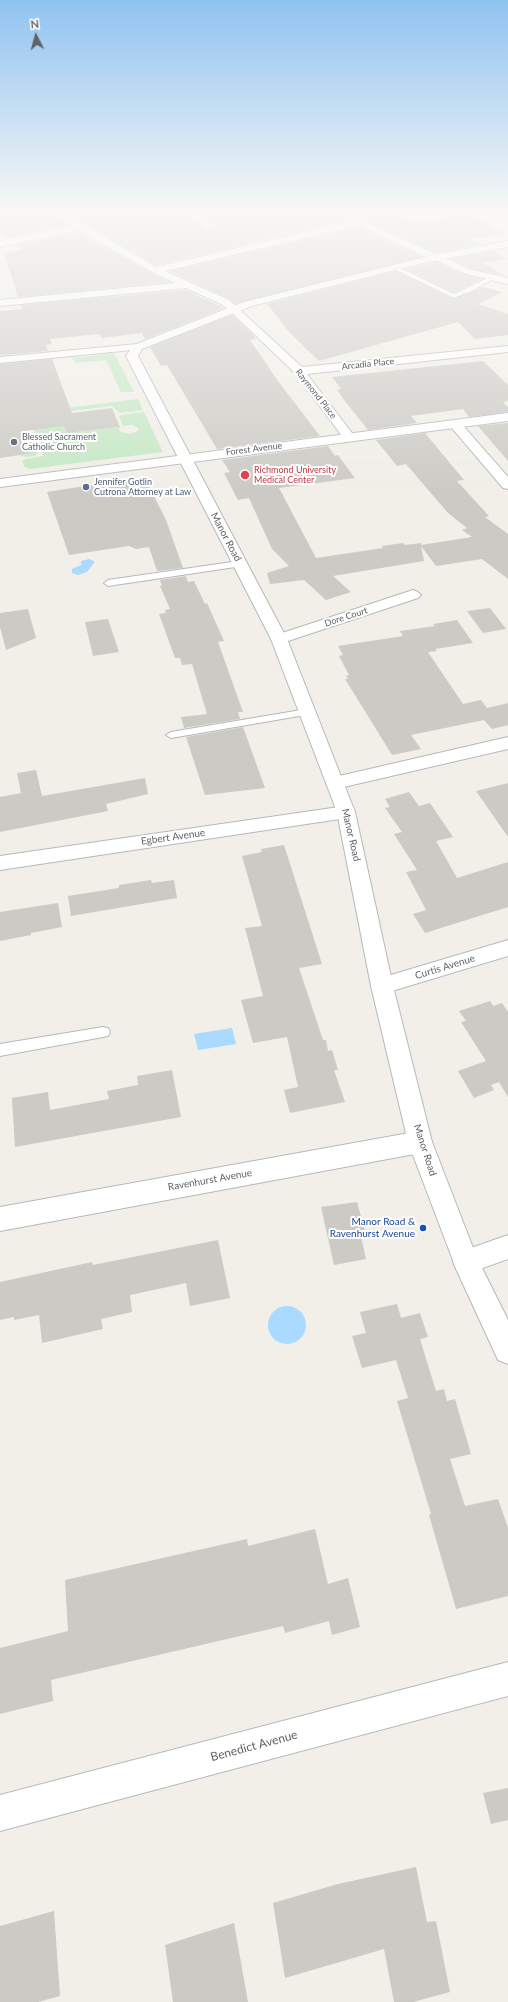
<!DOCTYPE html>
<style>
body{margin:0}
#map{position:relative;width:508px;height:2002px;overflow:hidden;background:#f1efe8;font-family:Lato,sans-serif}
canvas{display:block}
.north{position:absolute;left:16px;top:16px;width:40px;height:40px;-webkit-text-stroke:3px #fff;paint-order:stroke;rotate:354deg;font-size:11px;font-weight:700;line-height:16px;text-align:center;color:#5f6368}
.north::after{content:'';display:block;margin:auto;width:14px;height:18px;background:#5f6368;clip-path:polygon(50% 0,100% 100%,50% 72%,0 100%)}
</style>
<div id="map">
<canvas width="508" height="2002"></canvas>
<div class="north">N</div>
</div>
<script>
const g = document.querySelector('canvas').getContext('2d');
g.lineJoin = 'round';
function paint(path, color) { g.fillStyle = color; g.fill(path, 'evenodd'); }
const toPath = rows => new Path2D(rows.map(r => 'M' + r).join(''));
function strokePath(path, color, width, dash) { g.strokeStyle = color; g.lineWidth = width; g.lineCap = dash ? 'butt' : 'round'; g.setLineDash(dash || []); g.stroke(path); }
function write(font, color, halo, rows, align = 'center') {
  g.font = font + ' Lato,sans-serif'; g.lineWidth = 4; g.setLineDash([]); g.textBaseline = 'middle'; g.strokeStyle = halo; g.fillStyle = color; for (const [text, x, y, turn = 0] of rows) {
    g.save(); g.translate(x, y); g.rotate((+turn || 0) * Math.PI / 180); g.textAlign = isNaN(turn) ? turn : align; if (halo) g.strokeText(text, 0, 0); g.fillText(text, 0, 0); g.restore();
  }
}
paint(toPath([
 [114,353,134,392,121,392,106,360,76,363,72,358],
 [138,399,143,410,120,413,112,406,63,412,58,409],
 [144,412,163,452,30,469,25,467,22,461,26,459,43,456,39,443,55,441,54,439,39,442,33,426,63,422,67,433,120,427,119,430,121,432,130,434,138,431,138,428,132,425,123,426,119,417,121,415],
 [27,430,31,432,38,453,35,456,26,457,18,455,26,454,25,431]
]), '#c5e8c5');
paint(toPath([
 [89,559,94,561,94,563,87,572,78,575,72,573,72,569,81,565,81,561],
 [232,1028,236,1044,198,1050,194,1034],
 '268 1325a19 19 0 1 1 38 0a19 19 0 1 1-38 0Z'
]), '#aadaff');
paint(toPath([
 [0,214,53,214,68,225,7,238,0,233],
 [68,214,184,214,208,229,214,225,199,214,333,214,346,221,156,265],
 [350,214,398,214,415,222,470,214,507,234,471,239,481,244,437,253],
 [359,227,422,257,235,304,230,299,170,271],
 [78,232,151,273,169,282,18,297,4,253,23,249,16,245],
 [493,251,508,259,483,263,505,276,472,269,451,259],
 [436,262,465,275,482,279,454,292,406,269],
 [396,271,453,299,483,287,502,292,478,304,508,314,508,335,475,339,458,322,319,361,291,334,267,304],
 [186,290,224,308,145,339,142,333,102,338,100,334,50,339,52,344,46,345,48,351,0,355,0,311,22,309,21,305],
 [232,315,254,336,256,339,250,340,278,381,320,436,217,449,167,365,161,366,150,347],
 [52,359,72,413,112,408,120,427,67,433,64,426,25,431,32,453,0,458,0,364],
 [483,361,508,385,508,401,503,402,508,407,508,412,469,417,463,409,411,416,417,423,368,430,344,400,337,390,341,389,332,377],
 [508,423,508,461,478,426],
 [425,433,464,480,457,481,489,516,485,517,508,534,508,579,482,559,436,566,421,546,424,561,333,576,351,592,326,600,304,580,270,584,267,573,289,566,272,549,249,498,238,500,224,473,230,472,222,460,328,446,335,456,338,455,355,478,279,488,316,558,383,548,382,546,403,543,405,545,421,543,421,545,472,537,462,530,467,528,448,513,406,464,397,466,376,440],
 [135,478,137,483,147,482,166,520,183,568,157,571,149,547,136,549,129,546,69,555,47,492],
 [186,576,188,582,194,581,205,604,207,603,224,641,218,642,243,712,238,712,240,719,184,728,181,717,207,714,192,664,182,665,180,658,175,658,159,614,166,613,165,610,170,609,160,586,162,586,160,580],
 [490,608,506,629,483,633,467,611],
 [28,609,36,638,6,650,0,627,0,613],
 [108,619,119,652,93,656,85,622],
 [457,620,473,643,435,649,437,651,428,652,463,704,481,700,487,708,508,703,508,725,492,729,484,720,411,735,421,749,392,755,345,679,348,679,346,676,349,675,339,656,343,655,338,646,403,636,400,631,435,626,433,624],
 [243,727,265,788,205,795,186,737],
 [36,770,42,796,145,778,148,794,106,804,108,811,0,832,0,797,21,793,17,773],
 [508,783,508,837,476,791],
 [409,792,419,806,430,803,453,837,436,841,457,878,508,862,508,907,425,933,413,914,426,910,406,872,417,870,394,834,402,832,385,808,390,807,385,799],
 [284,845,322,964,299,968,323,1040,326,1040,328,1051,332,1050,338,1070,334,1070,345,1102,290,1113,284,1090,298,1087,287,1037,253,1043,241,1000,263,996,245,928,262,926,242,856,262,852,261,849],
 [151,880,152,883,174,880,177,898,71,916,68,896,119,888,119,885],
 [58,903,62,927,31,933,31,935,0,941,0,912],
 [490,1001,493,1006,502,1003,508,1012,508,1097,499,1082,491,1085,494,1090,474,1098,458,1071,486,1061,461,1022,466,1021,459,1011],
 [172,1070,181,1117,15,1147,12,1098,48,1092,50,1110,109,1099,107,1091,138,1085,137,1076],
 [357,1202,365,1231,360,1232,366,1259,334,1265,321,1207],
 [218,1240,230,1298,190,1306,186,1283,130,1295,132,1312,101,1319,103,1329,42,1343,39,1315,14,1320,14,1317,0,1320,0,1282,92,1262,93,1265],
 [397,1304,401,1318,420,1313,428,1337,420,1339,436,1391,444,1389,447,1401,455,1399,471,1454,450,1459,465,1506,498,1499,508,1528,508,1596,456,1609,429,1515,431,1514,397,1401,408,1398,396,1360,362,1368,352,1336,366,1333,360,1312],
 [315,1529,328,1584,348,1578,360,1627,332,1635,329,1621,285,1633,283,1626,51,1680,53,1701,0,1714,0,1648,68,1631,65,1580,247,1539,248,1546],
 [508,1788,508,1820,491,1824,483,1793],
 [416,1867,427,1922,436,1921,450,1992,413,2002,394,2002,384,1949,285,1978,273,1903,338,1884],
 [54,1911,60,1996,38,2002,0,2002,0,1926],
 [234,1923,248,2002,173,2002,165,1945]
]), '#cccac5');
const service = toPath([
 [392,266,396,266,454,294,490,277,495,278,474,290,454,298,392,268,392,266],
 [239,561,243,564,242,566,108,586,104,583,108,580,239,561],
 [307,709,312,712,311,714,171,738,166,735,171,732,307,709],
 [103,1027,108,1028,110,1032,108,1036,103,1037,0,1056,0,1044,103,1027]
]);
const minor = toPath([
 [54,214,65,214,156,267,358,220,361,221,361,225,165,271,229,300,302,367,508,346,508,352,307,374,355,437,349,441,345,440,295,373,230,311,221,304,186,288,0,306,0,300,175,283,152,272,78,230,0,247,0,241,72,226,54,214],
 [185,214,196,214,213,225,208,228,205,227,185,214],
 [495,214,504,214,508,218,508,226,505,225,495,214],
 [508,241,508,247,433,261,428,258,433,255,508,241],
 [138,344,144,347,142,349,0,363,0,357,138,344],
 [455,420,459,421,508,477,508,489,503,488,451,427,449,424,455,420],
 [413,590,418,592,421,595,418,598,285,642,279,644,273,642,271,639,273,636,413,590],
 [508,737,508,749,335,789,329,787,326,783,329,779,335,777,508,737],
 [346,806,353,807,355,812,353,817,0,870,0,856,346,806],
 [508,940,508,956,382,994,374,992,371,986,374,980,508,940],
 [420,1131,429,1134,432,1142,429,1150,420,1153,0,1231,0,1207,420,1131],
 [508,1235,508,1259,466,1274,457,1271,453,1262,457,1253,508,1235],
 [508,1662,508,1696,0,1831,0,1795,508,1662]
]);
const tertiary = toPath([
 [334,214,346,214,472,270,508,278,508,284,466,274,435,260,252,306,142,349,138,356,287,639,355,812,393,986,432,1142,477,1258,508,1320,508,1364,498,1360,457,1271,408,1142,371,986,337,812,271,639,126,356,134,345,244,302,426,257,334,214]
]);
const secondary = toPath([
 [508,413,508,421,0,487,0,479,508,413]
]);
strokePath(service, '#b5b8bc', 2);
strokePath(minor, '#b5b8bc', 2);
strokePath(tertiary, '#b5b8bc', 2);
strokePath(secondary, '#b6babf', 2);
paint(service, '#fff');
paint(minor, '#fff');
paint(tertiary, '#fff');
paint(secondary, '#fff');
const sky = g.createLinearGradient(0, 0, 0, 494);
sky.addColorStop(0, '#8fc3f1');
sky.addColorStop(0.43, '#f9f8f5');
sky.addColorStop(1, '#f9f8f500');
g.fillStyle = sky;
g.fillRect(0, 0, 508, 494);
for (const [x, y, r, color] of [
 [14,442,4,"#6b7280"],
 [245,475,5,"#e0444e"],
 [86,487,4,"#5c6f8a"],
 [423,1228,4,"#1a4fb4"]
]) { const dot = new Path2D(); dot.arc(x, y, r, 0, 2 * Math.PI); g.fillStyle = color; g.fill(dot); strokePath(dot, '#fff', 1.5); }
write('9px', '#5f6368', '#fff', [
 ["Arcadia Place",368,364,-6],
 ["Raymond Place",316,394,52],
 ["Forest Avenue",254,449,-7],
 ["Dore Court",346,617,-18]
]);
write('9px', '#5b616d', '#fff', [
 ["Blessed Sacrament",22,437],
 ["Catholic Church",22,447]
], 'left');
write('9px', '#be3a42', '#fff', [
 ["Richmond University",254,470],
 ["Medical Center",254,480]
], 'left');
write('9px', '#4e5e75', '#fff', [
 ["Jennifer Gotlin",94,482],
 ["Cutrona Attorney at Law",94,492]
], 'left');
write('10px', '#5f6368', '#fff', [
 ["Manor Road",226,537,62],
 ["Manor Road",351,835,77],
 ["Egbert Avenue",173,837,-8],
 ["Curtis Avenue",445,967,-17],
 ["Manor Road",425,1150,72],
 ["Ravenhurst Avenue",210,1180,-10]
]);
write('10px', '#164399', '#fff', [
 ["Manor Road &",415,1222],
 ["Ravenhurst Avenue",415,1234]
], 'right');
write('12px', '#5f6368', '#fff', [
 ["Benedict Avenue",254,1746,-15]
]);
</script>
